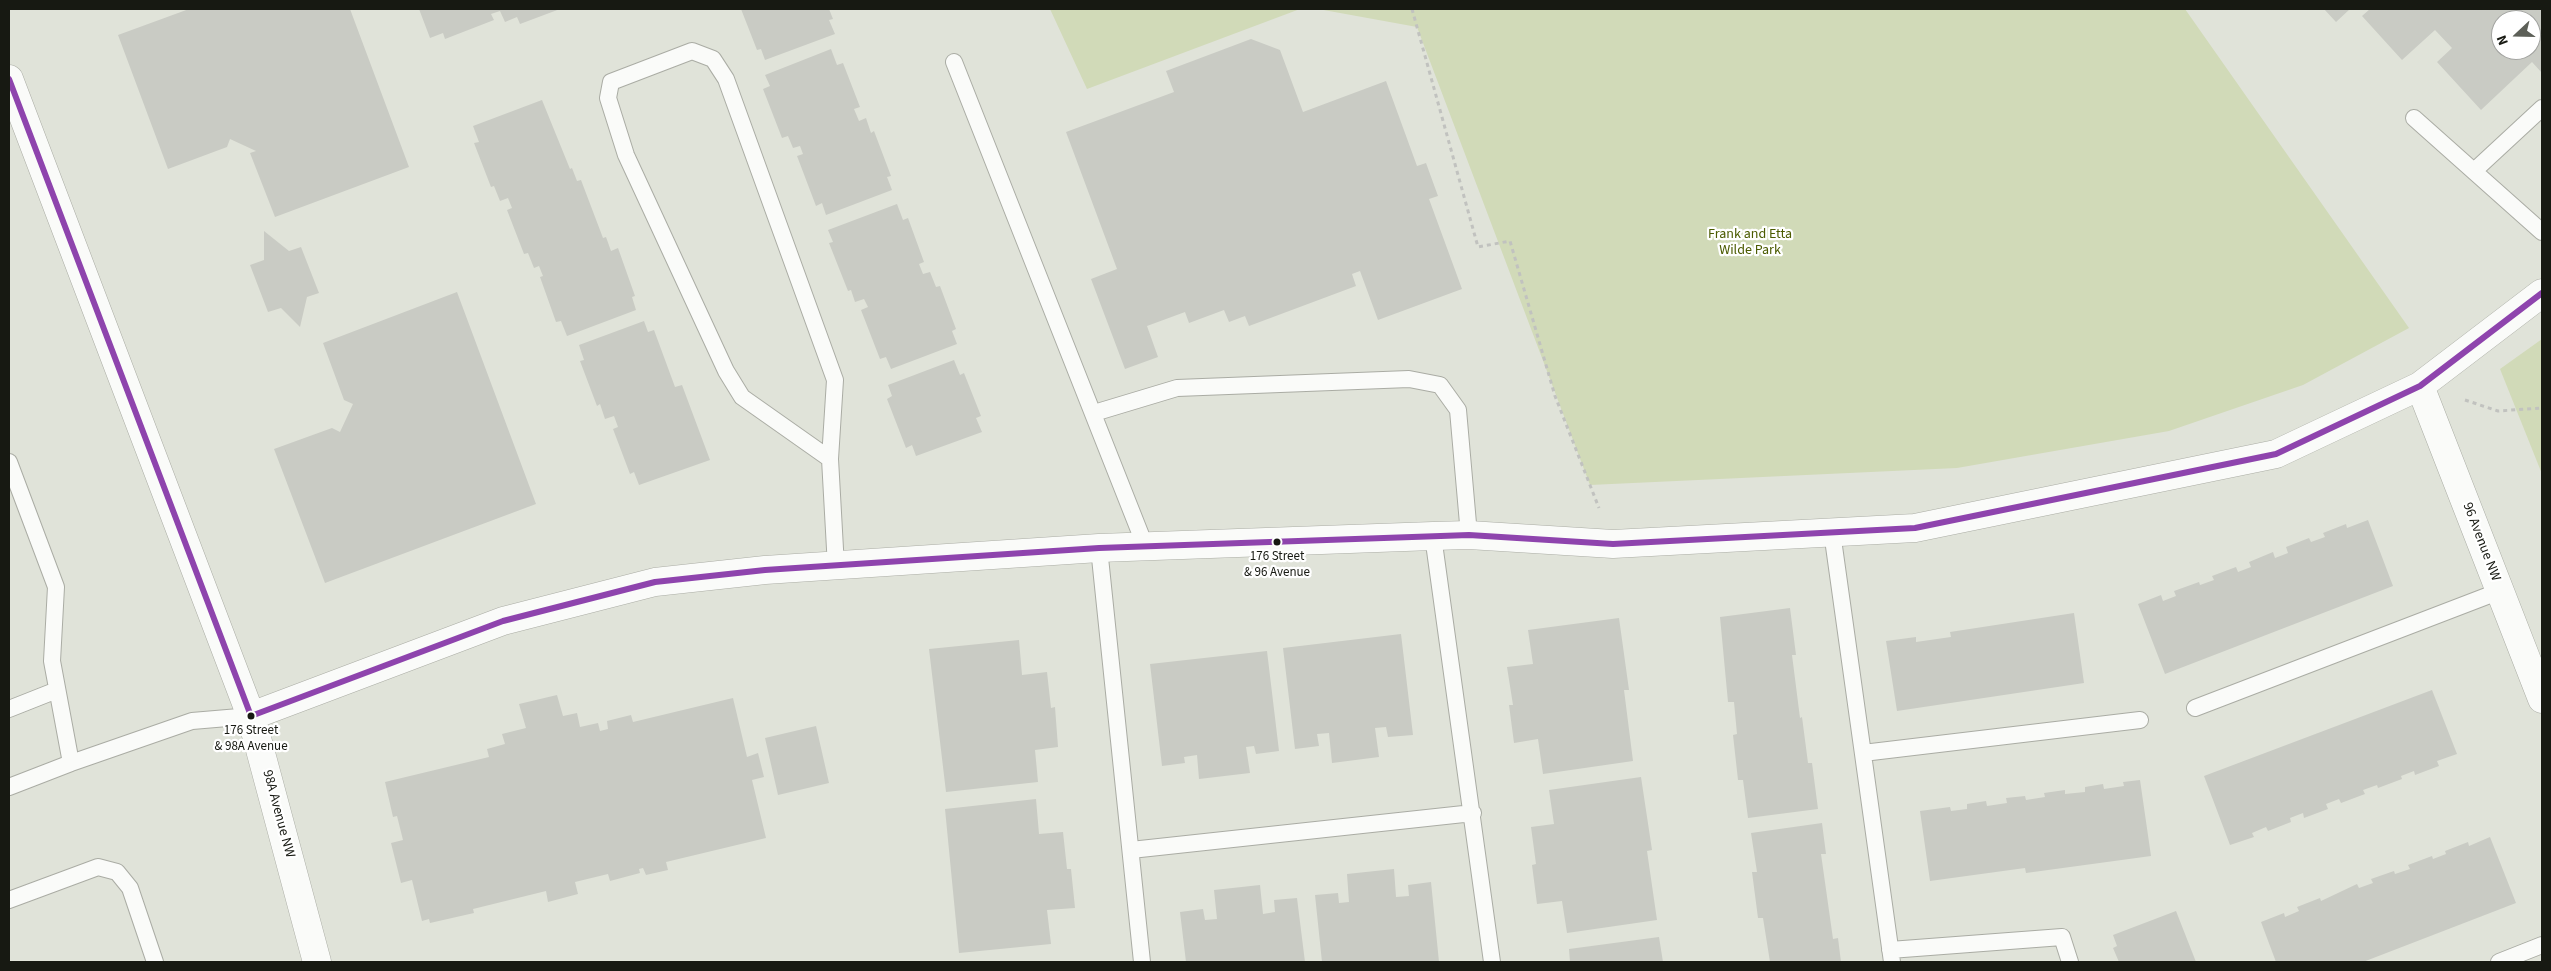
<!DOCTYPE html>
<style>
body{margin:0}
#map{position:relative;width:2551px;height:971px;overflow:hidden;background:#e0e3d9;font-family:"Source Sans 3",sans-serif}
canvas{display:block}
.frame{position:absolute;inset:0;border:10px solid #171912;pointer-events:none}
.north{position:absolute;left:2491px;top:10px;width:50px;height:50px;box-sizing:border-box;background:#fff;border:1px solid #a2a3a0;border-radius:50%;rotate:249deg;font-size:14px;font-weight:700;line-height:20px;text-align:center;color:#171912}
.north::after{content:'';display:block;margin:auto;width:18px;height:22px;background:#5d6058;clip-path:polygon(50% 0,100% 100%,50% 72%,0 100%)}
</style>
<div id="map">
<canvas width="2551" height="971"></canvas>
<div class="frame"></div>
<div class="north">N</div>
</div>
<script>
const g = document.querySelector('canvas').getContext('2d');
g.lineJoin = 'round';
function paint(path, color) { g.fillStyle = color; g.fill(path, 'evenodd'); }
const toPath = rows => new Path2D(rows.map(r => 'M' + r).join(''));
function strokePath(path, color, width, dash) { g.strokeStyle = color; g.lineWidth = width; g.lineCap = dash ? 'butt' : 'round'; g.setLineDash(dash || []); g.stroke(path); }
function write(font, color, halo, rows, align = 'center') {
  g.font = font + ' "Source Sans 3",sans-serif'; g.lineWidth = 4.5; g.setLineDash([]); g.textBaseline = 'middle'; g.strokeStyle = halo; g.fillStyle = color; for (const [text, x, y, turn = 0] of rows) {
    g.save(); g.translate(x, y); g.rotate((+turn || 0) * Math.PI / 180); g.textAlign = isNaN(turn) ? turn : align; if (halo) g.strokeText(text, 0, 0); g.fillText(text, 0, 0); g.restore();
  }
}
paint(toPath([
 [1050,9,1300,9,1087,89],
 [1318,9,2185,9,2409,328,2303,385,2169,431,1957,468,1590,485,1417,27],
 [2542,339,2542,474,2500,369]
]), '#d1dab8');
paint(toPath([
 [189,9,350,9,409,167,275,217,250,153,256,151,230,139,227,147,168,169,118,35],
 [419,9,560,9,520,24,517,17,505,22,500,11,491,14,494,20,445,39,443,33,430,38],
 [741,9,829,9,833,19,829,20,835,34,765,60,761,49,757,50],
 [2324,9,2350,9,2336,22],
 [2370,9,2542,9,2542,73,2532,62,2481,110,2437,62,2452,48,2435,30,2402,60,2362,16],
 [2501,20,2531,20,2531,50,2501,50],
 [1251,39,1280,50,1303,112,1386,81,1417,166,1426,163,1438,196,1429,199,1462,289,1378,320,1360,271,1352,274,1356,286,1249,326,1245,316,1229,322,1224,310,1189,323,1185,312,1147,326,1158,357,1125,369,1091,279,1117,269,1066,132,1174,92,1166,71],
 [831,49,837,65,843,63,860,107,854,109,859,121,866,118,871,133,874,131,891,176,887,177,892,190,826,215,822,203,816,206,797,156,803,154,800,146,793,148,788,136,782,138,763,89,770,86,765,75],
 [542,100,570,169,572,168,577,181,581,180,603,238,606,237,611,251,618,248,635,296,632,297,636,310,567,336,561,321,556,322,540,277,543,276,539,266,534,268,528,253,524,254,507,210,512,208,508,198,500,201,494,186,491,187,474,143,479,142,473,126],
 [897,204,903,220,908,218,924,262,919,264,923,274,930,272,936,287,940,286,956,329,952,331,957,344,891,369,886,357,880,359,861,310,868,307,864,299,855,302,851,290,848,291,829,243,833,242,828,230],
 [264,231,289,251,301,247,319,293,307,297,300,327,281,308,268,312,250,265,264,260],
 [457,292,536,504,325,583,274,449,332,428,340,432,353,404,344,400,323,343],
 [644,321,648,332,654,330,675,387,682,385,710,460,639,485,634,472,630,474,613,429,618,427,614,416,605,419,600,404,597,406,580,361,584,360,579,345],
 [954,360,960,375,964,373,981,416,976,418,982,432,916,456,912,445,906,448,887,399,892,396,888,385],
 [2368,520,2393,586,2165,674,2138,604,2161,595,2163,601,2176,596,2174,591,2199,582,2200,585,2214,580,2212,576,2236,567,2238,572,2251,567,2249,562,2273,552,2275,558,2288,553,2286,547,2309,538,2311,542,2325,537,2323,533,2346,524,2347,528],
 [1790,608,1796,655,1792,655,1800,718,1802,717,1808,763,1812,763,1818,809,1748,818,1743,780,1738,780,1733,735,1737,734,1734,702,1728,702,1720,617],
 [2074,613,2084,683,1897,711,1886,641,1916,637,1916,642,1951,637,1950,632],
 [1619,618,1629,690,1624,690,1633,761,1543,774,1538,739,1514,743,1509,705,1513,705,1507,667,1533,664,1528,630],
 [1401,634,1413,735,1388,737,1386,727,1375,728,1379,757,1332,763,1329,733,1317,734,1319,746,1295,749,1283,648],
 [1019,640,1022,675,1047,672,1051,708,1055,707,1058,747,1035,750,1038,782,946,792,929,649],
 [1267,651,1279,751,1256,754,1254,746,1246,747,1250,773,1199,779,1197,755,1184,757,1185,763,1162,766,1150,664],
 [2432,690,2457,754,2437,761,2439,766,2415,775,2414,771,2401,776,2402,779,2378,788,2377,785,2363,790,2365,794,2341,803,2339,799,2326,804,2328,809,2304,818,2303,813,2290,818,2291,822,2268,831,2266,827,2252,833,2254,837,2230,845,2204,776],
 [557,695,563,716,577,713,580,727,598,723,600,731,608,729,607,721,631,715,633,722,733,698,747,757,758,753,764,777,752,780,766,838,666,862,668,870,646,875,643,868,639,869,640,873,610,881,608,874,575,882,578,894,548,902,546,891,473,909,474,913,430,923,429,919,422,921,412,880,401,883,391,843,403,840,397,816,393,817,385,782,489,757,487,749,505,744,502,734,526,728,519,704],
 [816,726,829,783,778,795,765,738],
 [1641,777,1652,850,1647,851,1657,920,1567,933,1562,901,1537,904,1532,865,1536,864,1531,827,1554,824,1549,790],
 [2140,780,2151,856,2026,873,2025,868,1930,881,1920,811,1950,807,1951,811,1967,809,1967,804,1986,801,1987,806,2007,803,2006,798,2025,796,2026,800,2045,797,2044,793,2065,790,2065,794,2085,792,2085,787,2103,784,2104,789,2124,786,2123,782],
 [1036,799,1039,834,1063,832,1067,869,1071,869,1075,908,1047,910,1051,944,959,953,945,809],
 [1822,823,1826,854,1821,854,1833,939,1838,938,1841,962,1770,962,1763,918,1758,918,1752,872,1757,872,1751,833],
 [2490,837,2516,903,2363,962,2276,962,2261,922,2284,913,2285,917,2299,911,2297,907,2320,898,2321,901,2357,884,2359,888,2373,883,2371,879,2394,871,2395,874,2410,869,2408,865,2432,856,2433,859,2446,854,2445,851,2468,842,2469,846],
 [1394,869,1396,897,1409,896,1408,885,1431,882,1439,962,1322,962,1315,895,1338,893,1339,903,1349,902,1347,874],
 [1260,885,1263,914,1275,912,1274,900,1297,898,1305,962,1186,962,1180,912,1203,909,1205,920,1217,919,1214,890],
 [2176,911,2196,962,2119,962,2113,948,2117,946,2113,935],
 [1659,937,1663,962,1570,962,1569,949]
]), '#c9cbc4');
const service = toPath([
 [954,62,1146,548],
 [2414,118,2542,232],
 [2474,171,2542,108],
 [1094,413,1177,388,1409,379,1440,385,1458,410,1469,535],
 [830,459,742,397,726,371,626,155,608,98,611,82,692,51,713,59,726,79,835,380,830,459,836,567],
 [9,462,56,587,52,661,71,763],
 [1832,532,1892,962],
 [1433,536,1492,962],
 [1099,548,1142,962],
 [2195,708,2500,591],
 [9,709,57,690],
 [1863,753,2140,720],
 [9,787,71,763,192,721,251,716],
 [1131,850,1473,813],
 [9,900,98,867,117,872,130,888,155,962],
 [1890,950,2062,937,2070,962],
 [2499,962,2542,945]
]);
const tertiary = toPath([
 [9,79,251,716,317,962],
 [2420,386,2542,699],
 [251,716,503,621,655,582,765,570,1099,548,1433,536,1469,535,1613,544,1915,528,2276,454,2420,386,2542,293]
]);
strokePath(service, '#aaaca4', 18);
strokePath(tertiary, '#aaaca4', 29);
strokePath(toPath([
 [1412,9,1478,247,1510,241,1555,396,1599,508],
 [2465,400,2498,411,2542,408]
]), '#c1c2bf', 3, [4, 4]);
strokePath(service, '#fafbf9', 16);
strokePath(tertiary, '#fafbf9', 28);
strokePath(toPath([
 [9,79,251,716],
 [251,716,503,621,655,582,765,570,1099,548,1469,535,1613,544,1915,528,2276,454,2420,386,2542,293]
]), '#8e44ad', 6);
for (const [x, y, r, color] of [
 [1277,542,4.5,"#171912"],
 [251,716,4.5,"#171912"]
]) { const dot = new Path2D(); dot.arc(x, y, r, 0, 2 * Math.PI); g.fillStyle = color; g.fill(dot); strokePath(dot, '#fff', 2); }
write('13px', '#171912', '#fff', [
 ["176 Street",1277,557],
 ["& 96 Avenue",1277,573],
 ["176 Street",251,731],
 ["& 98A Avenue",251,747]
]);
write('14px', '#4b5b00', '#fff', [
 ["Frank and Etta",1750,235],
 ["Wilde Park",1750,251]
]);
write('14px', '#171912', '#fff', [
 ["96 Avenue NW",2481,542,69],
 ["98A Avenue NW",278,814,75]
]);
</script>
